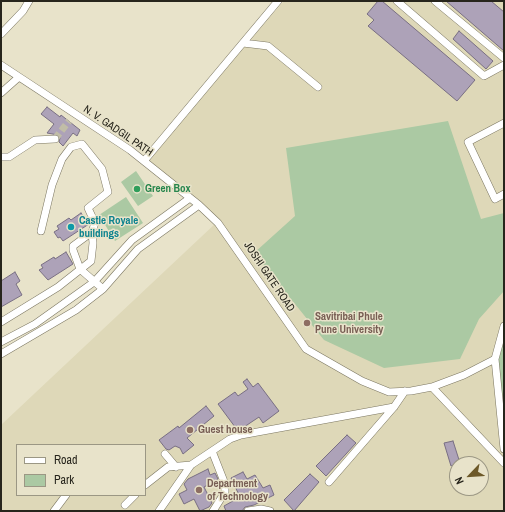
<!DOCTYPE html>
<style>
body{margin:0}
#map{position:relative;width:505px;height:512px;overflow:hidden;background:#e8e3ca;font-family:"Archivo Narrow",sans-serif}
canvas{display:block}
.frame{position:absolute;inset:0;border:2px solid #27251c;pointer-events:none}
.legend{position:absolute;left:16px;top:444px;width:130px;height:52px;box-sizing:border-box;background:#e8e3ca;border:1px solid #9b9784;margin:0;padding:5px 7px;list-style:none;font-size:12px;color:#27251c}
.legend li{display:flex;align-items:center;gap:8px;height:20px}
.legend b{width:20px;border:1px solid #9b9784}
.north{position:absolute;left:449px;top:456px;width:40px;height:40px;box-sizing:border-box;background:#e8e3ca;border:1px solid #9b9784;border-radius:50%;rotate:245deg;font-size:11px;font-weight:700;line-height:16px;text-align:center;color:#27251c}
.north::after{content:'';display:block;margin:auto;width:14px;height:18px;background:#6d5928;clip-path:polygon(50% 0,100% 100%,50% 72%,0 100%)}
</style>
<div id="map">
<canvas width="505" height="512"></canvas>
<div class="frame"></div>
<ul class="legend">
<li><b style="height:5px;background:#fff"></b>Road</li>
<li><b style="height:11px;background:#abc9a3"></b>Park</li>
</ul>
<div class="north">N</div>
</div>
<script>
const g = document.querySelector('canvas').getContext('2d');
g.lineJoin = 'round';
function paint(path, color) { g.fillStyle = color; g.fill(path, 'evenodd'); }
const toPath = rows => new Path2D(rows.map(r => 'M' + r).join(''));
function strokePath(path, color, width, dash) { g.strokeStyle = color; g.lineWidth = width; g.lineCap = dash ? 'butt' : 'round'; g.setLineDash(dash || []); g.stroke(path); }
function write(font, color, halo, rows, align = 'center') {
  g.font = font + ' "Archivo Narrow",sans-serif'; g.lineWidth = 3; g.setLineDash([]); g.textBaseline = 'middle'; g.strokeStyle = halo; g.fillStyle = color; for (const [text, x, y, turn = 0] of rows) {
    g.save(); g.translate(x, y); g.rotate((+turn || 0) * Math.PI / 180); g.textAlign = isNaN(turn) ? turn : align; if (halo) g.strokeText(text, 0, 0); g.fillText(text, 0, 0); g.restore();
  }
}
paint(toPath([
 [284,1,504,1,504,511,1,511,1,425,217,222,144,161],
 [17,445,145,445,145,495,17,495],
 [457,464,481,464,481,488,457,488]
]), '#ded8b8');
paint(toPath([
 [448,121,481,219,504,213,504,291,479,319,460,359,384,368,324,340,254,253,295,216,286,148],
 [136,171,153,196,138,206,121,182],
 [126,197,143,223,115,241,99,215],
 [504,328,504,449,495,359]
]), '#abc9a3');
const building = toPath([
 [378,1,382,1,475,80,457,101,368,26,374,20,367,14,378,1],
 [446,1,491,1,504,12,504,51,446,1],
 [459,31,493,61,486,69,453,39,459,31],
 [47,107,60,117,61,115,80,130,77,136,73,133,63,146,59,142,60,138,58,135,47,133,54,124,41,114,47,107],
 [81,213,89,224,63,241,60,237,58,238,54,232,59,229,57,226,69,218,71,220,81,213],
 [66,252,73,264,48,280,39,270,43,268,41,265,54,257,55,259,66,252],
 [15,272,20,281,16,284,22,295,1,307,1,281,15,272],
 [247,379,253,387,258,383,279,411,263,423,259,417,238,431,218,404,235,392,238,396,248,389,243,382,247,379],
 [206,406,214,416,187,438,194,445,183,454,180,448,175,446,169,450,166,449,159,440,178,426,179,428,206,406],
 [347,435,356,443,326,476,316,466,347,435],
 [453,441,460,463,451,466,444,443,453,441],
 [208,469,210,475,215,473,218,479,204,487,212,503,209,507,200,511,194,499,184,504,179,494,187,490,184,484,188,479,208,469],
 [243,472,247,479,255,475,263,488,270,485,274,495,254,505,245,507,242,511,226,511,224,506,240,497,231,478,243,472],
 [310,474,319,482,294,511,284,500,310,474]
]);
paint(building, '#ada2b8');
strokePath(building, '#796f83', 1);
strokePath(toPath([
 [55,139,69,121]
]), '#c1bda7', 7, [7, 3.5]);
const minor = toPath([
 [397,1,484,76,504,65],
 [435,1,504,58],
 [1,34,23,11,29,1],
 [243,43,268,46,318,87],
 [1,65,130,150,199,205,218,223,306,349,362,381,389,392,411,391,432,387],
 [1,93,19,77],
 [504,123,468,142,495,199,504,194],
 [1,157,9,157,35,140,55,139],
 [144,161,278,1],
 [41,231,52,185,62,159,71,147,82,144,102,169,108,192,88,208,95,223,92,232,73,246,73,250,80,269,103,289],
 [1,322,58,287,91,261,93,243,92,232],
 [1,342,35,324,94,282,132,240,190,198],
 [1,354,76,310,103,289,138,249,199,205],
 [495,359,504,326],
 [504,449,495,359,464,375,432,387,504,463],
 [212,451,225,484,225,492,213,511],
 [165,454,176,467],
 [329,482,394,407,405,391],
 [145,485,168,467,191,465],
 [125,505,135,495],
 [54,511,66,495],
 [159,511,191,465,230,439,241,435,394,407],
 [248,511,261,509,270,511]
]);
strokePath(minor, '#7c7762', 8);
strokePath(minor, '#fff', 7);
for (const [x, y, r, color] of [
 [137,189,4,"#2e9e5b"],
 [71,227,4,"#0f9aa8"],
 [307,323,4,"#8d6e63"],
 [190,430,4,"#8d6e63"],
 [199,490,4,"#8d6e63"]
]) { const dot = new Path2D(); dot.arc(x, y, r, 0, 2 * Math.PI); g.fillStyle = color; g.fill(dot); strokePath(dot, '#e8e3ca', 1.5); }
write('11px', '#27251c', '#e8e3ca', [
 ["N. V. GADGIL PATH",118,131,34],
 ["JOSHI GATE ROAD",269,277,56]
]);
write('bold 11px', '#27864d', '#e8e3ca', [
 ["Green Box",145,189]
], 'left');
write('bold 11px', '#0d838f', '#e8e3ca', [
 ["Castle Royale",79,221],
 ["buildings",79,234]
], 'left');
write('bold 11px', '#785e54', '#e8e3ca', [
 ["Savitribai Phule",315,317],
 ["Pune University",315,330],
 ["Guest house",198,430],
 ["Department",207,484],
 ["of Technology",207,497]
], 'left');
</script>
